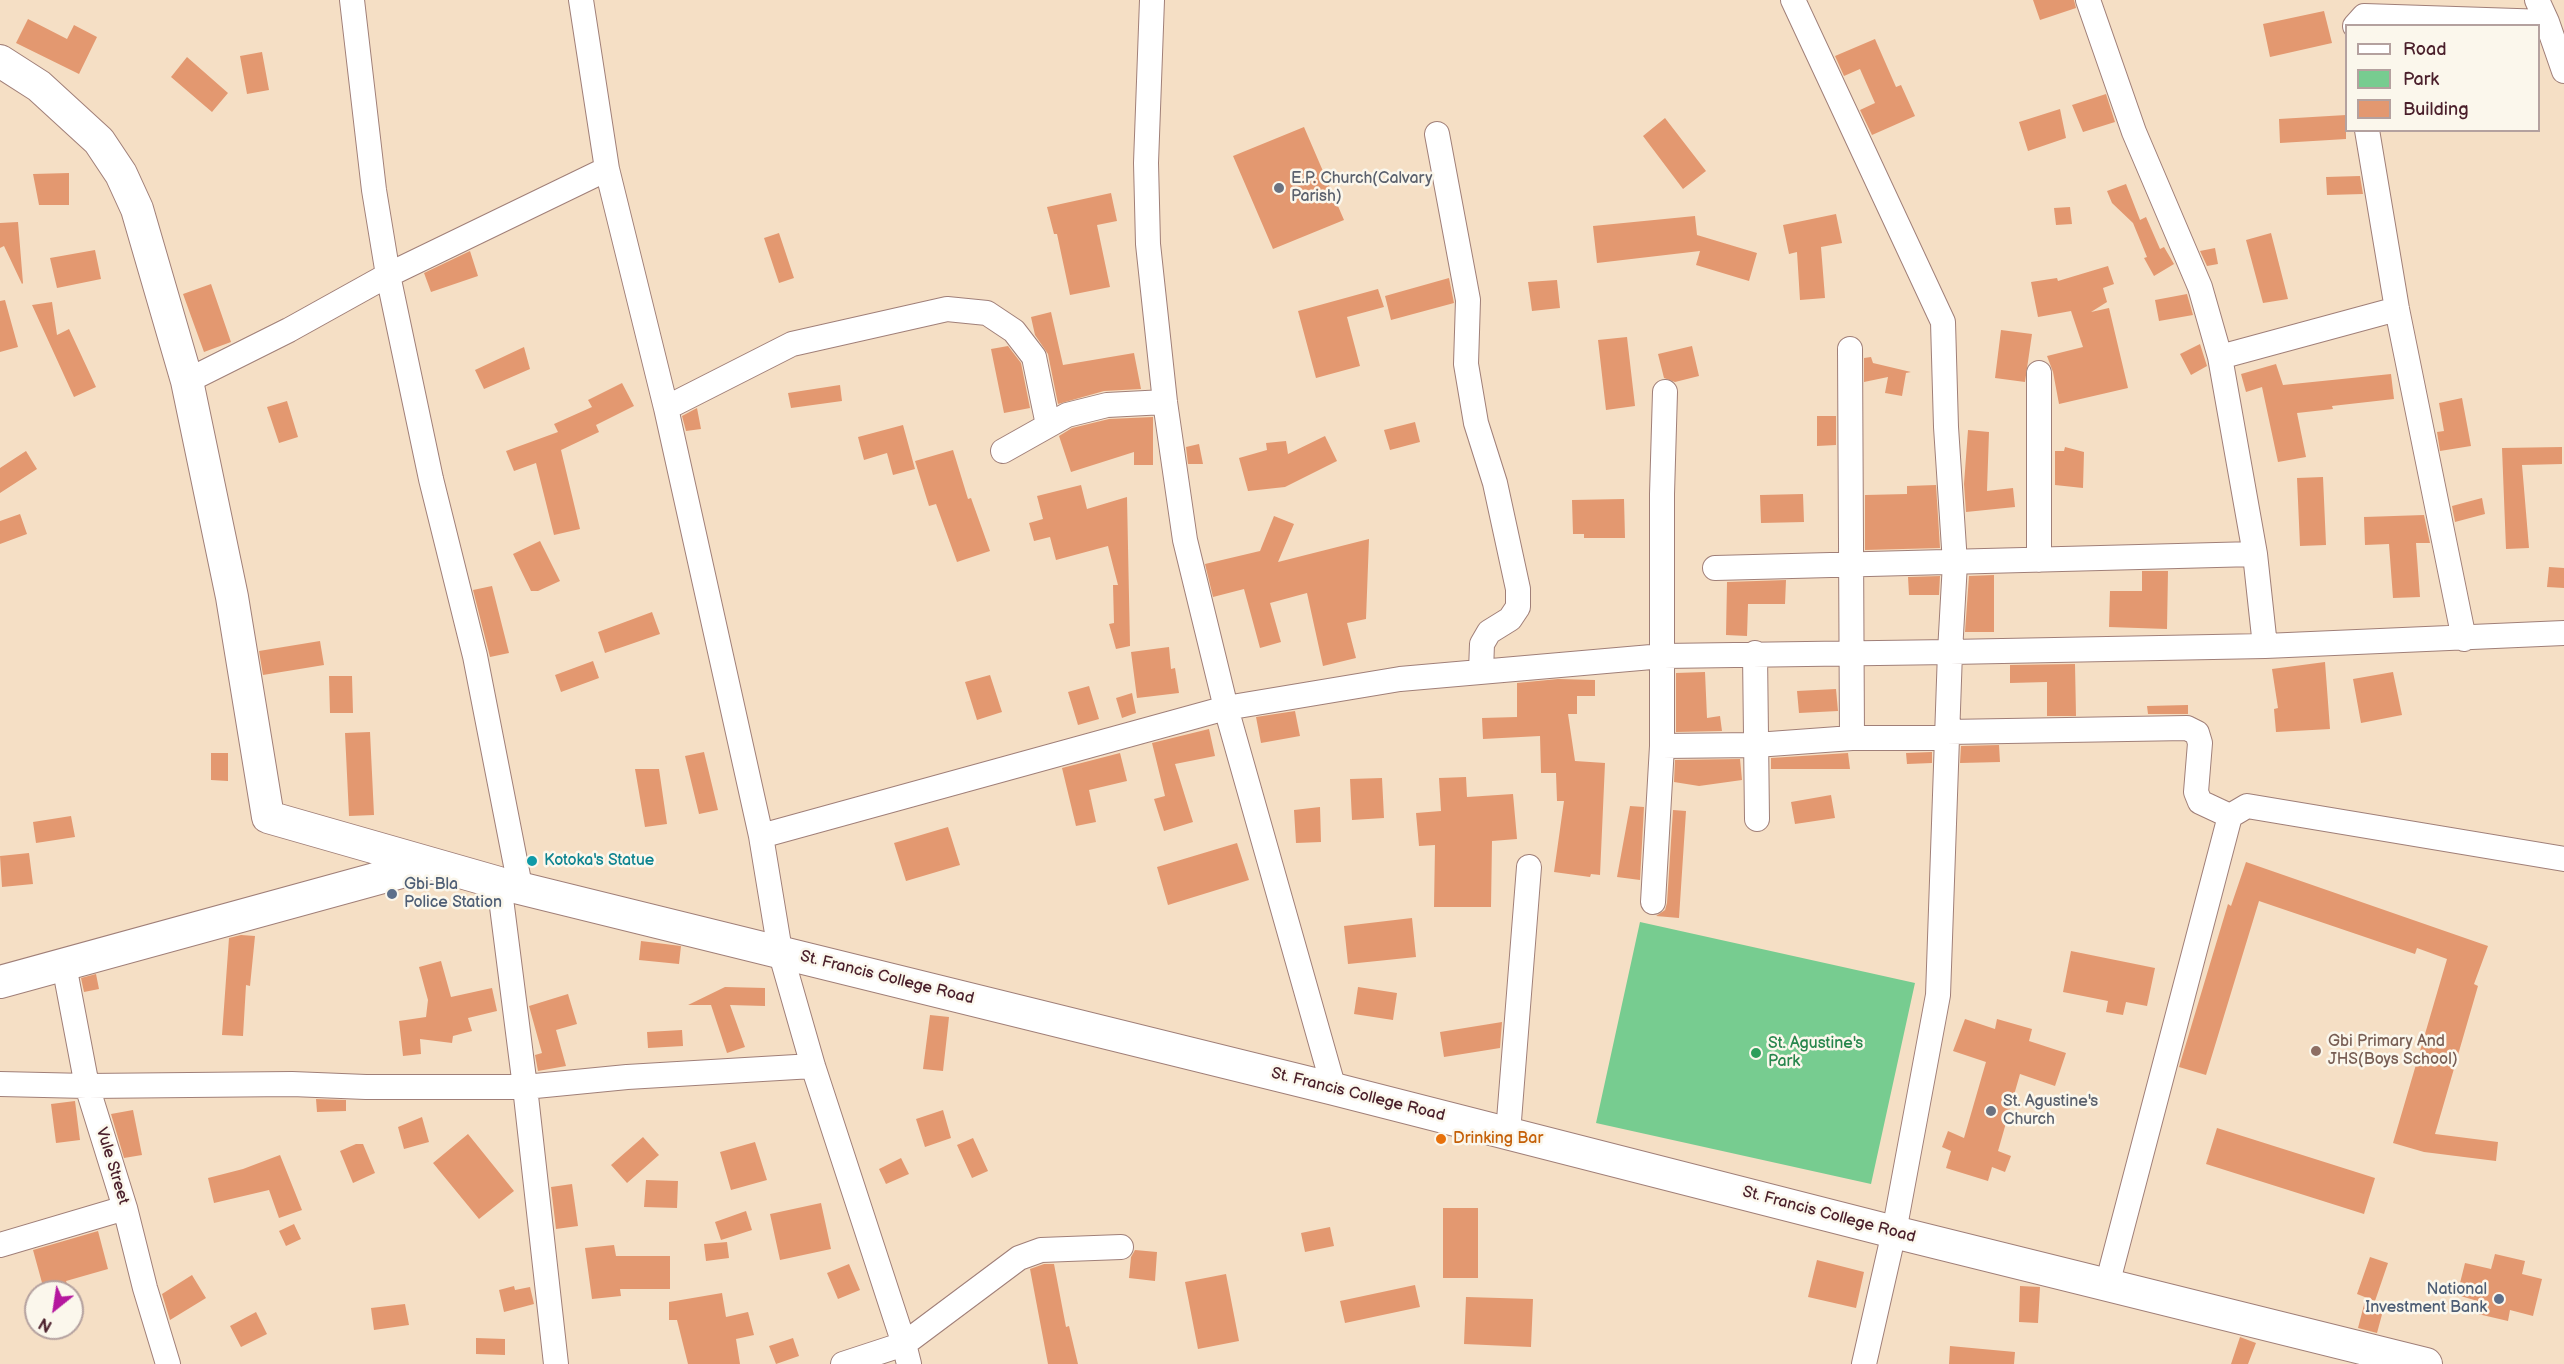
<!DOCTYPE html>
<style>
body{margin:0}
#map{position:relative;width:2564px;height:1364px;overflow:hidden;background:#f5dfc5;font-family:"Balsamiq Sans",sans-serif}
canvas{display:block}
.legend{position:absolute;left:2345px;top:24px;width:195px;height:108px;box-sizing:border-box;background:#fbf7ec;border:2px solid #b4a19f;margin:0;padding:8px 10px;list-style:none;font-size:18px;color:#4a1f2b}
.legend li{display:flex;align-items:center;gap:12px;height:30px}
.legend b{width:30px;border:2px solid #b4a19f}
.north{position:absolute;left:24px;top:1280px;width:60px;height:60px;box-sizing:border-box;background:#fbf7ec;border:2px solid #b4a19f;border-radius:50%;rotate:210deg;font-size:16px;font-weight:700;line-height:24px;text-align:center;color:#4a1f2b}
.north::after{content:'';display:block;margin:auto;width:21px;height:27px;background:#b5179e;clip-path:polygon(50% 0,100% 100%,50% 72%,0 100%)}
</style>
<div id="map">
<canvas width="2564" height="1364"></canvas>
<ul class="legend">
<li><b style="height:8px;background:#fff"></b>Road</li>
<li><b style="height:16px;background:#77cc90"></b>Park</li>
<li><b style="height:16px;background:#e39870"></b>Building</li>
</ul>
<div class="north">N</div>
</div>
<script>
const g = document.querySelector('canvas').getContext('2d');
g.lineJoin = 'round';
function paint(path, color) { g.fillStyle = color; g.fill(path, 'evenodd'); }
const toPath = rows => new Path2D(rows.map(r => 'M' + r).join(''));
function strokePath(path, color, width, dash) { g.strokeStyle = color; g.lineWidth = width; g.lineCap = dash ? 'butt' : 'round'; g.setLineDash(dash || []); g.stroke(path); }
function write(font, color, halo, rows, align = 'center') {
  g.font = font + ' "Balsamiq Sans",sans-serif'; g.lineWidth = 5; g.setLineDash([]); g.textBaseline = 'middle'; g.strokeStyle = halo; g.fillStyle = color; for (const [text, x, y, turn = 0] of rows) {
    g.save(); g.translate(x, y); g.rotate((+turn || 0) * Math.PI / 180); g.textAlign = isNaN(turn) ? turn : align; if (halo) g.strokeText(text, 0, 0); g.fillText(text, 0, 0); g.restore();
  }
}
paint(toPath([
 [1640,922,1915,983,1871,1184,1596,1123]
]), '#77cc90');
paint(toPath([
 [2033,0,2074,0,2076,8,2040,20],
 [2324,11,2332,43,2270,57,2263,24],
 [28,19,67,39,74,25,97,37,79,74,16,43],
 [1875,39,1896,87,1901,85,1915,116,1872,135,1860,110,1875,103,1860,69,1844,76,1835,56],
 [262,52,269,90,247,94,240,56],
 [187,57,228,93,212,112,171,77],
 [2106,94,2115,122,2083,132,2072,105],
 [2060,109,2066,138,2028,151,2019,122],
 [2346,115,2346,139,2280,143,2279,119],
 [1665,118,1706,171,1683,189,1643,136],
 [1304,127,1344,220,1273,249,1233,156],
 [69,173,69,205,39,205,33,174],
 [2360,176,2363,194,2327,195,2326,177],
 [2126,184,2140,220,2146,217,2160,249,2164,247,2174,264,2154,276,2144,258,2147,257,2133,223,2112,203,2107,191],
 [1111,193,1117,221,1097,225,1110,287,1070,295,1057,234,1054,234,1047,207],
 [2070,207,2072,224,2056,225,2054,208],
 [1836,214,1842,243,1821,247,1825,298,1800,300,1797,252,1789,254,1783,225],
 [1695,216,1697,235,1757,253,1749,281,1696,265,1700,251,1597,263,1593,226],
 [18,222,23,283,22,284,4,246,0,248,0,223],
 [779,233,794,278,779,283,764,238],
 [2271,233,2288,299,2263,303,2246,240],
 [2215,248,2218,264,2207,266,2200,251],
 [95,250,101,279,57,288,50,258],
 [470,251,478,276,431,292,424,273],
 [2108,266,2114,284,2103,288,2107,302,2091,312,2109,308,2128,388,2059,404,2053,372,2047,356,2083,347,2071,311,2038,317,2031,282,2057,278,2058,281],
 [1449,278,1454,303,1391,320,1385,296],
 [1557,280,1560,308,1532,311,1528,282],
 [211,284,231,342,204,352,183,294],
 [1378,289,1384,307,1347,317,1360,366,1316,378,1298,311],
 [2187,294,2193,315,2159,321,2155,300],
 [5,300,18,347,0,352,0,301],
 [52,302,57,335,69,329,96,387,74,397,32,305],
 [1051,312,1063,365,1134,353,1141,389,1104,391,1058,404,1048,354,1035,335,1031,317],
 [2001,330,2032,334,2025,382,1995,378],
 [1627,337,1635,406,1606,410,1598,340],
 [2200,344,2207,366,2191,375,2180,354],
 [1008,346,1021,363,1030,408,1004,413,991,349],
 [1692,346,1699,376,1675,382,1664,378,1658,354],
 [524,347,530,369,484,389,475,370],
 [1871,357,1873,363,1911,372,1906,373,1902,396,1885,393,1888,377,1864,382,1864,358],
 [2276,364,2283,385,2391,374,2394,399,2332,406,2333,409,2297,413,2306,457,2278,462,2262,387,2246,392,2241,374],
 [622,383,634,406,596,425,599,432,561,450,580,529,554,535,536,463,514,471,506,451,558,432,554,424,592,407,588,400],
 [840,385,842,401,791,408,788,393],
 [2462,398,2471,446,2440,451,2437,432,2444,431,2439,403],
 [287,401,298,437,279,443,267,407],
 [697,408,701,429,686,431,682,416],
 [1817,416,1836,416,1836,445,1817,446],
 [1153,417,1153,465,1134,465,1134,452,1071,472,1059,436,1072,428,1109,419],
 [1415,422,1420,442,1390,450,1384,430],
 [903,425,915,469,893,475,887,453,864,460,858,437],
 [1968,430,1989,432,1987,491,2013,488,2015,507,1966,512,1964,484],
 [1325,436,1337,461,1285,487,1248,491,1239,458,1267,450,1266,443,1286,441,1288,454],
 [1199,444,1203,464,1188,464,1186,447],
 [2065,447,2084,452,2083,488,2055,485,2055,451,2064,451],
 [2562,447,2562,464,2522,465,2529,548,2506,549,2502,448],
 [953,450,968,499,971,498,990,551,957,562,936,504,929,506,915,461],
 [26,451,37,469,0,493,0,468],
 [2323,477,2326,545,2300,546,2297,478],
 [1081,485,1087,509,1127,497,1130,646,1116,649,1109,624,1114,623,1113,585,1118,585,1108,546,1056,560,1050,537,1034,541,1029,523,1043,519,1037,496],
 [1936,485,1940,548,1865,550,1865,495,1907,494,1907,486],
 [1803,494,1804,522,1761,523,1760,495],
 [2482,498,2485,514,2455,522,2452,506],
 [1624,499,1625,538,1584,538,1584,534,1573,534,1572,500],
 [20,514,27,534,0,544,0,521],
 [2424,515,2430,543,2416,543,2420,597,2393,598,2389,544,2365,545,2364,517],
 [1274,516,1294,524,1278,562,1369,539,1366,619,1347,623,1356,658,1323,666,1307,593,1270,603,1281,642,1260,648,1244,589,1213,597,1205,564,1260,551],
 [540,541,560,581,538,591,531,591,513,554],
 [2549,567,2564,568,2564,588,2547,587],
 [2142,571,2168,571,2167,629,2109,627,2110,591,2142,591],
 [1994,575,1994,632,1965,632,1969,576],
 [1940,576,1939,595,1909,595,1908,577],
 [1786,580,1785,604,1748,604,1747,636,1726,635,1727,582],
 [492,586,509,653,490,657,473,590],
 [652,612,660,634,605,653,598,632],
 [320,641,324,665,263,675,259,651],
 [1169,647,1171,669,1175,668,1179,693,1137,698,1131,652],
 [593,661,599,678,561,692,555,675],
 [2325,662,2330,729,2276,732,2274,709,2278,708,2272,669],
 [2075,664,2076,716,2047,716,2047,682,2010,683,2010,665],
 [1705,672,1707,718,1720,716,1722,731,1676,732,1676,673],
 [2393,672,2402,715,2361,723,2353,679],
 [990,675,1002,712,977,720,965,682],
 [329,676,352,676,353,713,330,713],
 [1558,679,1595,680,1595,696,1577,696,1577,714,1568,714,1575,761,1605,763,1600,875,1591,874,1590,877,1554,872,1564,801,1557,801,1556,773,1541,773,1540,736,1483,739,1482,718,1517,717,1517,683],
 [1089,686,1099,719,1078,725,1068,692],
 [1836,689,1838,711,1799,713,1797,691],
 [1132,693,1136,713,1122,718,1116,698],
 [2188,705,2188,714,2148,714,2147,706],
 [1295,711,1300,736,1261,743,1256,717],
 [1209,729,1215,756,1175,764,1193,822,1164,831,1154,799,1165,796,1152,743],
 [370,732,374,815,349,816,345,733],
 [1999,745,2000,762,1960,763,1961,746],
 [704,752,718,810,699,814,685,756],
 [1932,752,1932,763,1907,764,1906,753],
 [211,753,228,753,228,781,211,780],
 [1120,753,1127,781,1089,790,1096,822,1076,826,1062,768],
 [1848,753,1850,769,1771,769,1771,758],
 [1740,759,1742,780,1699,786,1674,782,1675,760],
 [635,769,659,769,667,824,645,827],
 [1466,777,1467,797,1513,794,1517,839,1492,841,1491,907,1434,907,1435,845,1419,846,1416,813,1441,811,1439,778],
 [1382,778,1384,818,1352,820,1350,779],
 [1831,795,1835,818,1795,824,1791,802],
 [1630,806,1644,807,1640,880,1617,877],
 [1320,807,1321,842,1296,843,1294,810],
 [1673,810,1686,811,1679,918,1656,916,1665,910,1667,903],
 [71,816,75,837,36,843,33,822],
 [948,827,960,865,906,881,894,843],
 [1237,843,1249,880,1168,905,1157,867],
 [29,853,33,884,2,887,0,856],
 [2246,862,2488,946,2474,984,2478,986,2435,1134,2498,1142,2496,1161,2424,1152,2393,1143,2447,959,2417,948,2415,954,2259,901,2206,1075,2179,1067,2228,904,2231,906],
 [1412,918,1416,957,1348,964,1344,926],
 [241,935,255,936,250,986,246,985,243,1036,222,1035,229,938],
 [641,941,681,946,679,964,639,960],
 [2071,951,2155,968,2147,1006,2126,1002,2123,1015,2106,1012,2108,1001,2063,992],
 [441,961,451,997,492,988,497,1011,468,1018,472,1031,453,1036,452,1043,420,1039,421,1054,403,1056,399,1021,426,1017,428,1000,419,967],
 [96,974,99,989,84,992,81,978],
 [725,987,765,988,765,1006,730,1005,745,1047,727,1053,711,1005,688,1005],
 [1358,987,1397,993,1393,1020,1354,1014],
 [568,994,577,1024,556,1030,566,1066,538,1071,535,1055,542,1053,529,1006],
 [930,1015,949,1017,943,1071,923,1069],
 [1965,1019,1995,1029,1997,1019,2032,1029,2029,1041,2066,1053,2055,1086,2020,1074,1998,1151,2011,1156,2005,1172,1992,1167,1988,1181,1946,1168,1951,1151,1942,1147,1948,1131,1964,1138,1986,1062,1953,1051],
 [1502,1022,1500,1048,1444,1057,1440,1032],
 [682,1030,683,1046,648,1048,647,1032],
 [316,1099,346,1100,346,1111,317,1112],
 [75,1101,80,1140,56,1143,51,1104],
 [133,1110,142,1155,124,1158,111,1114],
 [943,1110,951,1138,925,1147,916,1119],
 [422,1117,429,1142,404,1149,398,1127],
 [2217,1128,2375,1178,2364,1214,2206,1164],
 [468,1134,514,1191,479,1219,433,1163],
 [643,1137,659,1155,627,1183,611,1165],
 [973,1138,988,1171,972,1178,957,1145],
 [755,1142,767,1180,731,1190,720,1152],
 [356,1144,363,1144,375,1173,353,1183,340,1151],
 [280,1155,302,1210,279,1218,269,1190,214,1203,208,1178,243,1169],
 [901,1158,909,1174,886,1184,879,1169],
 [646,1180,678,1181,677,1208,644,1207],
 [572,1184,578,1226,556,1229,551,1187],
 [821,1203,831,1249,780,1260,770,1214],
 [1443,1208,1478,1208,1478,1278,1443,1278],
 [746,1211,752,1230,721,1240,715,1222],
 [294,1224,301,1239,286,1246,279,1231],
 [1330,1227,1334,1246,1305,1252,1301,1233],
 [98,1231,108,1269,66,1281,67,1284,44,1290,33,1250],
 [727,1242,729,1258,706,1261,704,1244],
 [614,1245,616,1256,670,1256,670,1289,620,1289,621,1296,592,1299,585,1248],
 [1135,1250,1157,1252,1155,1281,1129,1278,1131,1257],
 [2495,1254,2525,1261,2522,1274,2542,1279,2533,1316,2510,1310,2508,1321,2478,1314,2481,1302,2457,1295,2465,1263,2491,1269],
 [2370,1257,2388,1263,2375,1301,2357,1294],
 [1817,1260,1864,1272,1856,1308,1808,1297],
 [849,1264,860,1290,838,1299,827,1273],
 [1044,1264,1054,1264,1066,1327,1069,1326,1078,1364,1048,1364,1030,1269],
 [1226,1274,1239,1341,1198,1349,1185,1282],
 [192,1275,206,1298,170,1320,162,1294],
 [1415,1285,1420,1307,1345,1323,1340,1301],
 [514,1286,515,1290,530,1287,534,1304,504,1312,499,1290],
 [2020,1286,2040,1287,2038,1323,2019,1322],
 [722,1293,726,1317,748,1312,754,1335,736,1339,740,1364,688,1364,677,1320,669,1320,669,1302],
 [1466,1297,1533,1299,1531,1347,1464,1344],
 [2365,1301,2384,1307,2377,1333,2358,1328],
 [405,1304,409,1325,374,1330,371,1308],
 [256,1312,267,1334,241,1347,230,1326],
 [2240,1337,2256,1343,2248,1364,2231,1364],
 [476,1338,505,1339,505,1355,476,1354],
 [793,1338,799,1356,776,1364,769,1346],
 [1950,1346,2015,1352,2014,1364,1949,1364]
]), '#e39870');
const minor = toPath([
 [581,0,607,169,666,408,761,836],
 [1152,0,1146,163,1148,244,1165,402,1185,540,1226,708,1334,1089],
 [2088,0,2134,132,2200,287,2220,357,2255,554,2265,646],
 [2537,0,2547,22,2564,71],
 [2355,26,2364,16,2547,22],
 [2367,130,2397,309,2464,639],
 [1437,134,1468,300,1466,364,1476,423,1495,483,1518,589,1518,607,1510,619,1489,632,1482,644,1481,671],
 [1850,349,1852,738],
 [2220,357,2397,309],
 [2039,373,2039,560],
 [187,381,289,330,388,275,374,190,352,0],
 [666,408,792,344,947,309,987,313,1014,331,1034,357,1048,425],
 [1003,451,1067,415,1107,405,1165,402],
 [1715,568,2255,554],
 [1755,653,1757,819],
 [1947,732,2187,728,2197,733,2200,743,2196,792,2200,802,2230,816],
 [1662,746,1756,745,1852,738,1947,738],
 [499,883,525,1087,556,1364],
 [520,886,475,656,431,479,388,275,607,169],
 [1653,902,1662,746,1662,494,1665,392],
 [64,965,87,1086,125,1208,145,1288,168,1364],
 [0,1084,87,1086,292,1084,366,1087,525,1087,627,1077,813,1066],
 [1508,1133,1529,867],
 [0,1245,125,1208],
 [1121,1247,1041,1250,1019,1258,904,1344,813,1066,780,951,761,836,1226,708,1400,679,1663,656,1950,652,1955,563,1946,427,1943,322,1793,0],
 [2107,1285,2230,816,2247,806,2564,859],
 [843,1364,904,1344,909,1364],
 [1864,1364,1894,1232,1938,995,1950,652,2265,646,2564,633]
]);
const major = toPath([
 [0,61,39,86,99,141,121,174,137,209,187,381,232,597,268,817,499,883,1334,1089,1894,1232,2426,1364],
 [0,982,430,864]
]);
strokePath(minor, '#a07f78', 26);
strokePath(major, '#a07f78', 34);
strokePath(minor, '#fff', 24);
strokePath(major, '#fff', 32);
for (const [x, y, r, color] of [
 [1279,188,6,"#6b7280"],
 [532,861,6,"#0f9aa8"],
 [392,894,6,"#5c6f8a"],
 [2316,1051,6,"#8d6e63"],
 [1756,1053,6,"#2e9e5b"],
 [1991,1111,6,"#6b7280"],
 [1441,1139,6,"#e8710a"],
 [2499,1299,6,"#5c6f8a"]
]) { const dot = new Path2D(); dot.arc(x, y, r, 0, 2 * Math.PI); g.fillStyle = color; g.fill(dot); strokePath(dot, '#fbf7ec', 2); }
write('16px', '#5b616d', '#fbf7ec', [
 ["E.P. Church(Calvary",1291,179],
 ["Parish)",1291,197],
 ["St. Agustine's",2003,1102],
 ["Church",2003,1120]
], 'left');
write('16px', '#0d838f', '#fbf7ec', [
 ["Kotoka's Statue",544,861]
], 'left');
write('16px', '#4e5e75', '#fbf7ec', [
 ["Gbi-Bla",404,885],
 ["Police Station",404,903],
 ["National",2487,1290,"right"],
 ["Investment Bank",2487,1308,"right"]
], 'left');
write('16px', '#4a1f2b', '#fbf7ec', [
 ["St. Francis College Road",887,978,14],
 ["St. Francis College Road",1358,1095,14],
 ["Vule Street",112,1166,73],
 ["St. Francis College Road",1829,1215,15]
]);
write('16px', '#785e54', '#fbf7ec', [
 ["Gbi Primary And",2328,1042],
 ["JHS(Boys School)",2328,1060]
], 'left');
write('16px', '#27864d', '#fbf7ec', [
 ["St. Agustine's",1768,1044],
 ["Park",1768,1062]
], 'left');
write('16px', '#c56008', '#fbf7ec', [
 ["Drinking Bar",1453,1139]
], 'left');
</script>
